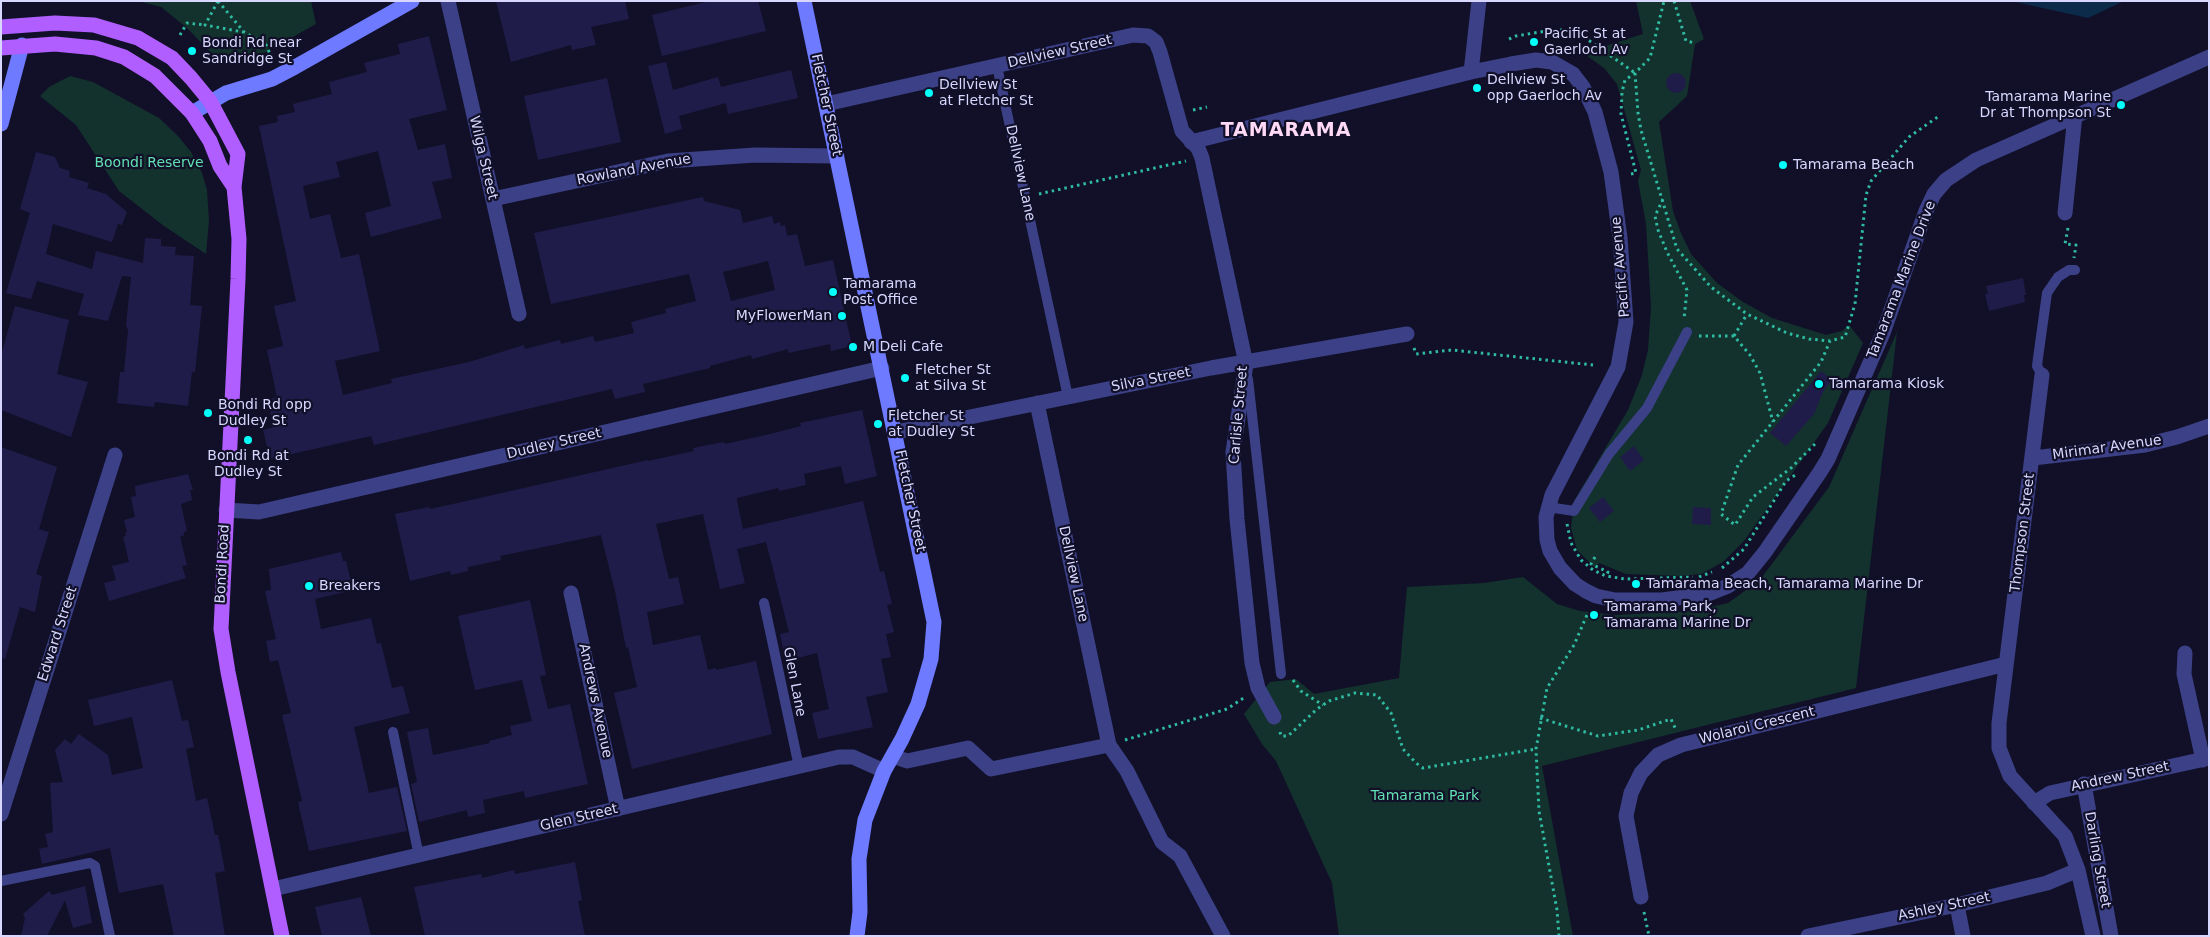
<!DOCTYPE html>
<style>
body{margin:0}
#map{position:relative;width:2210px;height:937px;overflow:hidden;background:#111028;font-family:"DejaVu Sans",sans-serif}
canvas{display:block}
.frame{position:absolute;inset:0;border:2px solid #d7d7ff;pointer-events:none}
</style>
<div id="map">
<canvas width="2210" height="937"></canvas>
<div class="frame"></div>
</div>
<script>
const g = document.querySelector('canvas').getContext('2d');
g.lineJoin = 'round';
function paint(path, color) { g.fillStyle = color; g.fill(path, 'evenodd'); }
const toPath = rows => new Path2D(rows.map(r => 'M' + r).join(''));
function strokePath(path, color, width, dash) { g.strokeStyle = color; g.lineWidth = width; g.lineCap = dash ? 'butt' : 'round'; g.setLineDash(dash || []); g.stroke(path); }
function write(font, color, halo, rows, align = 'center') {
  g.font = font + ' "DejaVu Sans",sans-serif'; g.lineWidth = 4.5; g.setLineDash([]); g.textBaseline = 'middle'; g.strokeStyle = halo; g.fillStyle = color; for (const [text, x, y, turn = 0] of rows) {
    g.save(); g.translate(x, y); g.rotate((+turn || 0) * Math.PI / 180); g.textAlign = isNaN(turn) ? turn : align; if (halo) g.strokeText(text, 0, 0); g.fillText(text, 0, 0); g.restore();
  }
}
paint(toPath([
 [138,1,311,1,316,24,266,52,240,63,225,61,212,54,187,28,161,7],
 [1636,1,1690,1,1704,39,1695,44,1687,96,1659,122,1673,211,1681,233,1691,254,1717,283,1743,302,1772,318,1826,335,1842,331,1849,325,1863,343,1828,423,1744,541,1723,562,1701,574,1680,576,1626,574,1599,563,1595,568,1577,550,1571,528,1574,501,1628,410,1642,375,1648,350,1651,306,1646,224,1638,181,1641,170,1617,84,1604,68,1583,53,1643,34],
 [70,76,93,82,159,118,178,136,191,152,202,173,207,190,209,221,206,254,164,226,119,191,76,125,40,96,49,87],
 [1897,332,1856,688,1542,766,1573,936,1339,936,1332,883,1276,761,1262,744,1244,714,1270,682,1296,679,1314,694,1399,678,1407,587,1484,583,1523,577,1557,604,1580,611,1616,615,1693,611,1728,603,1760,580,1829,487]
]), '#13322d');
paint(toPath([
 [2011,1,2124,1,2088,18]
]), '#0c2a4a');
paint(toPath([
 [496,1,625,1,629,19,591,27,596,45,572,50,571,45,511,62],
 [710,1,758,1,766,31,662,56,652,15],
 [429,36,447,110,409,119,418,150,445,144,452,178,432,182,442,218,371,237,365,213,391,206,378,151,336,162,340,177,303,186,310,219,330,214,341,258,359,254,380,351,335,361,343,395,392,383,391,379,469,362,524,345,525,349,560,340,561,344,593,336,595,342,634,333,631,322,666,313,665,309,696,301,689,274,551,304,534,233,703,197,704,201,740,210,743,223,772,216,774,224,780,222,781,226,785,225,787,236,797,234,805,266,833,260,852,346,831,351,830,344,788,353,788,349,752,359,751,355,710,366,710,368,643,384,645,392,615,399,612,389,374,445,371,436,270,459,263,430,274,427,267,400,277,397,267,350,283,346,274,306,296,301,259,126,278,122,277,116,295,112,293,104,332,94,329,82,367,72,364,63,400,54,398,44],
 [768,261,775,290,731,301,723,272],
 [666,62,673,90,718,77,721,87,791,70,798,98,728,114,726,103,679,116,682,129,665,134,648,66],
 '1666 83a10 10 0 1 1 20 0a10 10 0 1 1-20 0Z',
 [607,78,621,142,538,160,524,96],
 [36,152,55,157,60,168,70,171,69,177,89,183,87,188,106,194,127,212,122,225,118,224,112,242,53,224,46,254,92,269,96,251,143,263,145,238,161,239,161,246,176,247,175,255,194,256,190,305,202,306,195,372,192,372,188,406,155,402,154,407,117,403,120,372,124,372,128,330,126,325,131,277,122,276,108,321,78,315,84,294,37,281,31,299,6,293,30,213,20,209],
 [2023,278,2026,295,2024,295,2025,302,1989,311,1985,294,1988,294,1986,286],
 [15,306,69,320,57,374,88,382,71,437,1,410,1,355],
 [1821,371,1832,380,1823,392,1814,414,1786,446,1770,433],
 [862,410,877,476,845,484,841,466,804,474,806,485,779,491,778,488,737,498,737,501,743,529,863,501,880,572,884,571,892,604,887,605,894,632,886,634,891,657,881,659,888,692,866,697,873,727,818,739,812,713,829,709,817,653,786,661,780,634,789,632,766,542,737,549,745,583,720,589,703,514,656,524,669,579,678,577,684,604,647,612,653,645,700,635,708,670,716,668,716,670,756,661,772,734,632,769,614,693,637,687,628,647,626,648,615,591,601,535,500,556,501,560,468,567,468,571,451,575,450,571,410,581,395,514,429,507,430,509,453,504,648,460,648,461,694,451,693,448,724,442,725,444,766,435,801,426,800,423],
 [1634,446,1644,460,1630,471,1620,457],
 [1,447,57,467,39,529,49,532,36,574,42,576,35,612,20,607,5,659,1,658],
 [188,474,193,490,190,490,192,500,181,504,187,531,184,532,184,535,180,537,187,565,182,566,186,578,109,601,104,583,116,580,112,566,129,562,123,537,126,536,125,533,127,532,124,520,135,517,131,497,136,496,135,486],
 [1603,497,1614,511,1600,522,1589,508],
 [1693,507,1711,508,1711,525,1692,524],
 [341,552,343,561,346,561,351,582,348,583,349,591,315,599,321,629,371,618,377,644,381,643,392,688,403,686,410,713,354,727,369,793,397,787,407,831,309,851,298,802,302,801,282,715,291,713,278,660,270,662,266,641,276,639,265,591,271,590,269,569],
 [530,600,546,675,540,676,548,709,570,704,588,784,525,798,524,791,483,800,485,813,468,817,467,810,419,822,411,784,417,782,407,732,428,728,433,755,490,743,489,741,512,735,510,726,532,721,522,680,475,690,458,616],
 [172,680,182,721,188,720,194,747,186,749,196,801,207,798,215,835,218,835,225,871,215,873,225,936,174,936,163,884,119,893,110,848,42,864,39,849,48,847,45,834,53,832,50,783,63,782,55,750,65,739,71,744,79,734,108,755,112,775,143,768,132,717,94,726,88,700],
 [575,862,582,900,578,901,585,936,425,936,414,887,481,874,482,878,514,870,515,874],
 [85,886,92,923,73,928,65,900,47,936,21,936,25,918,23,914,49,891,52,895],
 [361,897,371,936,322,936,315,907]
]), '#201c49');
strokePath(toPath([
 [218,1,244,32,266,45,270,54],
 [218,1,205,25,243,32],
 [1674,1,1686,41,1695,43],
 [180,35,187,23,205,25],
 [1509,39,1516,36,1552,30,1574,30,1635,73],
 [1635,73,1638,113,1641,130,1677,249,1711,287,1747,314,1787,333,1809,339,1830,341,1845,337,1855,304,1866,195,1871,181,1909,137,1939,116],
 [1193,110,1207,107],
 [1631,174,1636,173,1621,114,1622,92,1625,80,1635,73,1650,58,1664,1],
 [1039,194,1186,161],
 [1663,199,1655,216,1658,230,1667,252,1687,290,1684,319],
 [2068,228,2065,244,2076,245,2074,258],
 [1699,336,1734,336,1750,355,1760,373,1773,422],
 [1734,336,1747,314],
 [1414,348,1416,354,1452,350,1593,365],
 [1815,444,1791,468,1753,497,1735,525,1721,514,1738,465,1821,362,1830,341],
 [1567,524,1571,543,1581,560,1593,570,1606,576,1625,579,1693,577],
 [1595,557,1591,564,1608,572,1606,576],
 [1722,568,1744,549,1786,481,1797,474],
 [1699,577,1712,572],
 [1293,680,1301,691,1323,705],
 [1540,718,1598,736,1638,730,1671,719,1676,730],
 [1280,732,1281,736,1288,736,1317,709,1329,701,1355,693,1377,695,1391,713,1403,749,1416,763,1423,768,1536,749],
 [1125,740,1227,709,1245,697],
 [1644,912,1649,936],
 [1559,936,1557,910,1539,811,1536,749,1547,688,1574,645,1587,615]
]), '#2fbaa2', 3, [2.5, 4]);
strokePath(toPath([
 [997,66,1068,397],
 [2042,375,2037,366,2038,358,2047,293,2058,277,2069,270,2075,270],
 [1248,379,1281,674],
 [1548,507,1574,511,1609,454,1647,408,1687,332],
 [764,603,799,767],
 [393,732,419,856],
 [1,881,90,863,95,866,110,936]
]), '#3b4087', 10);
strokePath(toPath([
 [448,1,519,314],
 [1471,72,1479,1],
 [826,104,1133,35,1148,36,1156,42,1160,52,1182,131,1198,148,1202,158,1246,364,1233,452,1237,519,1252,663,1258,688,1274,717],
 [1191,142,1471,72,1511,64,1536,60,1552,62,1573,74,1583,87,1595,112,1611,172,1620,238,1626,322,1618,367,1552,495,1546,517,1547,540,1550,551,1560,568,1575,584,1586,591,1596,596,1615,600,1662,600,1708,594,1728,586,1748,573,1765,552,1820,472,1828,459,1883,333,1926,211,1934,194,1946,180,1976,160,2209,57],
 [493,199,668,161,755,155,837,156],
 [2065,213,2075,115],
 [2042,375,1999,723,1999,748,2010,776,2065,836,2078,870,2093,936],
 [1037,403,1109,745,1127,771,1162,842,1180,856,1223,936],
 [896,432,1211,368,1407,334],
 [2033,458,2145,445,2177,437,2209,426],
 [226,510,259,512,882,368],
 [571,593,618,809],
 [2185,653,2184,674,2203,760],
 [893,756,907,761,968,748,991,769,1109,745],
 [2084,784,2111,936],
 [2034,803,2050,793,2209,758],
 [1,814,115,455],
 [273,889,839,757,853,757,884,771],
 [1641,897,1626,816,1631,793,1641,773,1658,755,1681,745,2006,664],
 [1957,905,1963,936],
 [1808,936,1957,905,2047,883,2078,870]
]), '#3b4087', 15);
strokePath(toPath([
 [804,1,934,622,931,659,918,704,902,739,884,771,865,820,859,859,860,912,857,936],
 [192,113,226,93,272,79,295,67,412,1],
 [1,124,22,45]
]), '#6e7aff', 15);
strokePath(toPath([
 [1,27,55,23,94,25,138,38,172,58,191,78,210,101,238,154,234,187,239,239,238,279,221,629,228,672,282,936],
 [1,48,55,44,96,48,124,57,155,76,192,113,210,141,220,166,234,187]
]), '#b05eff', 15);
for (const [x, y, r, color] of [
 [1534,42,5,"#03fffc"],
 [192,51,5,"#03fffc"],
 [1477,88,5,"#03fffc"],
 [929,93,5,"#03fffc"],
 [2121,105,5,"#03fffc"],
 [1783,165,5,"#03fffc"],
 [833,292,5,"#03fffc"],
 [842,316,5,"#03fffc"],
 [853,347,5,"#03fffc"],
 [905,378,5,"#03fffc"],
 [1819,384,5,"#03fffc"],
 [208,413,5,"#03fffc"],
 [878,424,5,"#03fffc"],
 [248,440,5,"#03fffc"],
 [1636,584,5,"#03fffc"],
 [309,586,5,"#03fffc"],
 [1594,615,5,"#03fffc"]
]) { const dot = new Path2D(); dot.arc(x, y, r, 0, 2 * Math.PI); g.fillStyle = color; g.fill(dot); strokePath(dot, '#111028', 2); }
write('14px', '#d7d7ff', '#111028', [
 ["Pacific St at",1544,34],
 ["Gaerloch Av",1544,50],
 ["Bondi Rd near",202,43],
 ["Sandridge St",202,59],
 ["Dellview St",1487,80],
 ["opp Gaerloch Av",1487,96],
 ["Dellview St",939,85],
 ["at Fletcher St",939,101],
 ["Tamarama Marine",2111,97,"right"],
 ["Dr at Thompson St",2111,113,"right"],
 ["Tamarama Beach",1793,165],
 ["Tamarama",843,284],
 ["Post Office",843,300],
 ["MyFlowerMan",832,316,"right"],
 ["M Deli Cafe",863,347],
 ["Fletcher St",915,370],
 ["at Silva St",915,386],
 ["Tamarama Kiosk",1829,384],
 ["Bondi Rd opp",218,405],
 ["Dudley St",218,421],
 ["Fletcher St",888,416],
 ["at Dudley St",888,432],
 ["Bondi Rd at",248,456,"center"],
 ["Dudley St",248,472,"center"],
 ["Tamarama Beach, Tamarama Marine Dr",1646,584],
 ["Breakers",319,586],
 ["Tamarama Park,",1604,607],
 ["Tamarama Marine Dr",1604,623]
], 'left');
write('14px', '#d7d7ff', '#111028', [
 ["Dellview Street",1060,52,-13],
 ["Fletcher Street",826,105,78],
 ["Wilga Street",483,158,77],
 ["Rowland Avenue",634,170,-11],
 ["Dellview Lane",1020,173,78],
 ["Pacific Avenue",1621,267,-95],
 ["Tamarama Marine Drive",1902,280,-69],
 ["Silva Street",1151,380,-11],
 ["Carlisle Street",1239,415,-85],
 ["Dudley Street",554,444,-13],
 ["Mirimar Avenue",2107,448,-8],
 ["Fletcher Street",910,501,78],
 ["Thompson Street",2023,533,-83],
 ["Bondi Road",223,564,-87],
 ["Dellview Lane",1073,574,78],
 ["Edward Street",58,634,-72],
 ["Glen Lane",794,682,79],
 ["Andrews Avenue",595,701,78],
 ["Wolaroi Crescent",1757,726,-14],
 ["Andrew Street",2120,777,-12],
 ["Glen Street",579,818,-13],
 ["Darling Street",2097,860,80],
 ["Ashley Street",1944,907,-12]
]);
write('14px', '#61e1b2', '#111028', [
 ["Boondi Reserve",149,163],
 ["Tamarama Park",1425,796]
]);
g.letterSpacing = '1px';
write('bold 19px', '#ffd9f5', '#111028', [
 ["TAMARAMA",1286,131]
]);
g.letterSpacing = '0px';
</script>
